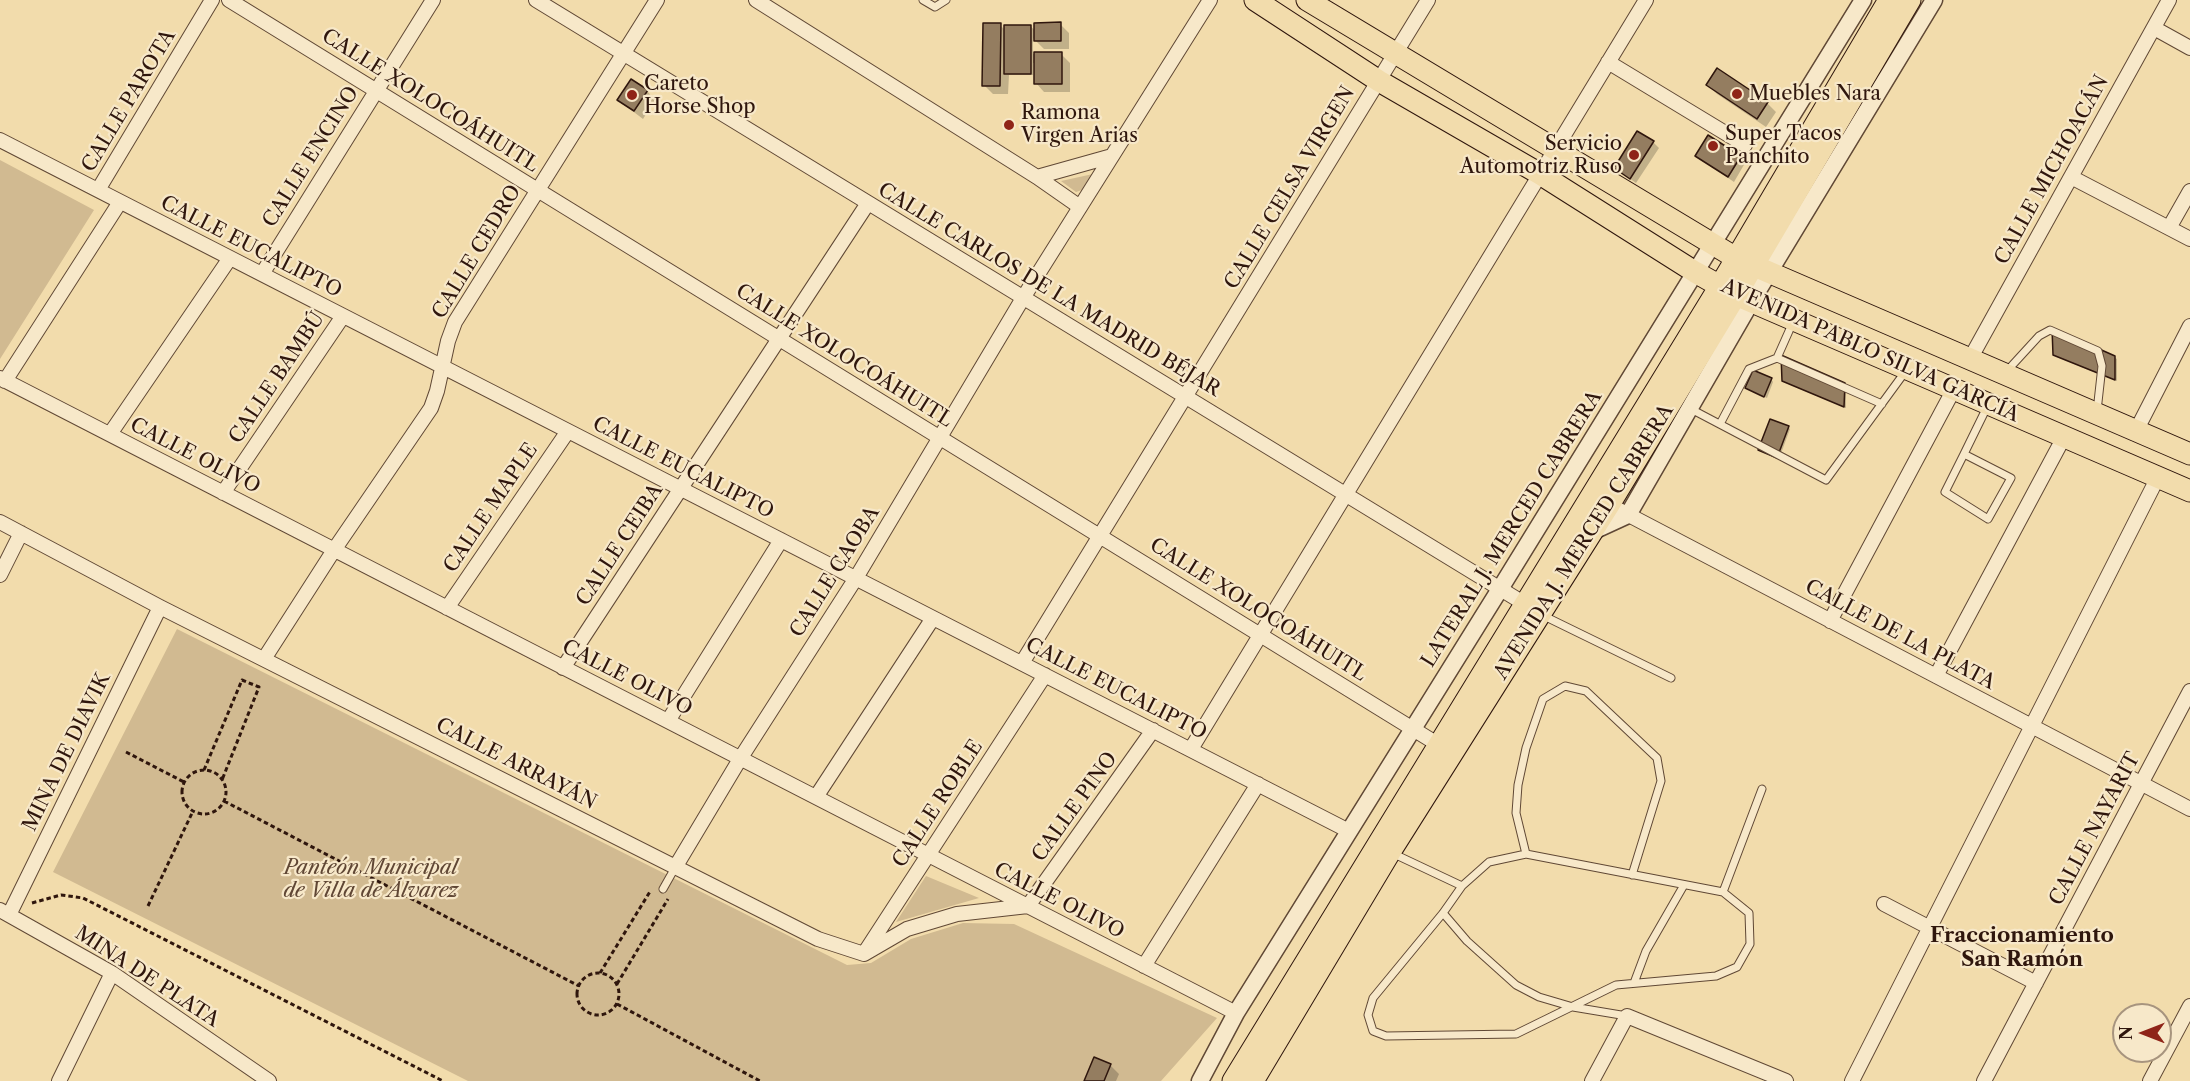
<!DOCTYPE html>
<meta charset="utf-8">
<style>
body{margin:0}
#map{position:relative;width:2190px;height:1081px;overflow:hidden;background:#f2dcac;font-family:"Libre Caslon Text",serif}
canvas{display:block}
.north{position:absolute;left:2112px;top:1003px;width:60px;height:60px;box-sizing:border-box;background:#f7e8c9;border:2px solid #a7947e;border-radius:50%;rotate:270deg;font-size:16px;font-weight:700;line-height:24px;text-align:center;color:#2f160d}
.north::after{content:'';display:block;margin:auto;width:21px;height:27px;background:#8f2418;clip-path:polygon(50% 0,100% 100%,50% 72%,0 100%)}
</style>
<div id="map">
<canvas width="2190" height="1081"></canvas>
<div class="north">N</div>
</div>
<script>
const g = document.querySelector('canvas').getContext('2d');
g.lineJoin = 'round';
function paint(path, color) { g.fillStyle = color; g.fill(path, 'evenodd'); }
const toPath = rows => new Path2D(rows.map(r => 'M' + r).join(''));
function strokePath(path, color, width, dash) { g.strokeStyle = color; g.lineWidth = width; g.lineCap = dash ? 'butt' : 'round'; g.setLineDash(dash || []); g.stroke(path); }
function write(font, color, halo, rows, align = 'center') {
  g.font = font + ' "Libre Caslon Text",serif'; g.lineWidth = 4.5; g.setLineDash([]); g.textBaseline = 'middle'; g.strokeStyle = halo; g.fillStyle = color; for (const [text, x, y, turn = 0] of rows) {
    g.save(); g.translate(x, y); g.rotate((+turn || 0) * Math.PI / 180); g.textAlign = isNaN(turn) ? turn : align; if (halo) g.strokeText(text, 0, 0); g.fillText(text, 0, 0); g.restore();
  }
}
paint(toPath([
 [0,160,94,210,0,359],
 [1093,174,1082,190,1076,192,1061,181],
 [177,629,847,965,871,963,911,939,963,923,1014,924,1217,1018,1161,1081,468,1081,53,872],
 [926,876,979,898,896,922]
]), '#d1ba91');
paint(toPath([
 [1060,24,1069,33,1069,49,1044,49,1033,38,1033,54,1061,54,1070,63,1070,92,1044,92,1036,83,1036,63,1033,63,1033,75,1009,75,1008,94,993,94,984,85,1000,25,1005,30,1030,26,1036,31],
 [1718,70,1767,103,1776,112,1766,127,1717,94,1708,85],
 [647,91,655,100,643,119,618,100],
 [1653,142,1659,148,1636,183,1615,168],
 [1696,156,1740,158,1745,163,1734,182],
 [2057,357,2114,357,2117,359,2117,381],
 [1771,379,1773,382,1767,398,1747,388],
 [1783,381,1846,387,1846,408,1786,383],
 [1788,427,1790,429,1779,459,1759,450],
 [1110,1065,1119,1074,1116,1081,1086,1081]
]), '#0003');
const building = toPath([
 [1061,22,1061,41,1034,41,1034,23,1061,22],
 [983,23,1001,23,1000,86,982,86,983,23],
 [1004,25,1031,25,1031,74,1004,74,1004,25],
 [1034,52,1062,52,1062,84,1034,84,1034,52],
 [1717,68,1768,102,1757,119,1706,85,1717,68],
 [631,79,648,90,634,111,617,100,631,79],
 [1637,131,1654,141,1630,179,1614,168,1637,131],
 [1708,135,1741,156,1728,177,1695,156,1708,135],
 [2052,328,2115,356,2115,380,2053,355,2052,328],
 [1781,355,1845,383,1844,407,1782,381,1781,355],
 [1753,370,1772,378,1764,397,1745,388,1753,370],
 [1770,419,1789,426,1777,458,1758,450,1770,419],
 [1094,1057,1111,1064,1104,1081,1084,1081,1094,1057]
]);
paint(building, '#947d60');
strokePath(building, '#2f160d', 1.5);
const service = toPath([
 [923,0,935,7,946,0],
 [1793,322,1777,358,1882,404],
 [2006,372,2039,336,2050,330,2098,351,2102,366,2097,411],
 [1689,408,1826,480,1905,372],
 [1720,424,1749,369,1777,358],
 [1964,454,2011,478,1988,519,1945,492,1964,454],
 [1964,454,1988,405],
 [1544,616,1671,678],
 [1392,853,1462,886,1489,862,1526,854,1723,892,1762,789],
 [1526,854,1516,813,1518,785,1526,748,1543,699,1565,686,1586,691,1657,758,1661,781,1632,875],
 [1462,886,1443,913,1373,998,1368,1015,1373,1031,1386,1036,1516,1034,1616,985,1716,976,1737,967,1750,944,1749,913,1723,892],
 [663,889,676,866],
 [1443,913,1467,941,1516,985,1539,997,1573,1007,1627,1016],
 [1634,983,1646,951,1684,885]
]);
const minor = toPath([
 [229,0,1439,745],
 [536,0,1530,607],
 [756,0,1037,177,1080,207],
 [2154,28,2190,48],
 [1608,62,1745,145],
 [0,140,1349,831],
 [1037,177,1112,156],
 [2071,177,2190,239],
 [98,190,212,0],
 [2169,228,2190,191],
 [262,274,433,0],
 [1970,359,2169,0],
 [0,378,1236,1013],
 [5,381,120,202],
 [2136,431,2190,326],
 [110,434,230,258],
 [223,493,343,316],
 [1602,501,2190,809],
 [0,522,160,607,818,939,864,954,907,929,957,914,1028,906,1153,730],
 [0,575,21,533],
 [447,608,568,431],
 [1830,621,1954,389],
 [264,659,334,550,431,408,437,391,448,341,455,322,657,0],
 [1022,663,1428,0],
 [563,668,868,203],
 [1936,676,2064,437],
 [668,721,781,540],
 [1191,749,1646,0],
 [816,797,933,618],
 [676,866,740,759,856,578,1023,298,1210,0],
 [1884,904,2036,983],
 [0,910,112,973,269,1081],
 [9,915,160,607],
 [867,949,1045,675],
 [1144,966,1258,784],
 [59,1081,112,973],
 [1592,1081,1627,1016,1786,1081],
 [1852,1081,2158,477],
 [1984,1081,2190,691],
 [2150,1081,2190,1006]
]);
const tertiary = toPath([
 [1591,532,1628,515,1751,302,1934,0],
 [1200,1081,1236,1013,1500,589,1863,0]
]);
const primary = toPath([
 [1255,0,1379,81,1540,174,1695,272,1736,295,2190,491],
 [1307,0,1736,258,2190,454],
 [1233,1081,1720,286,1889,0],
 [1253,1081,1390,852,1609,505,1736,295,1910,0]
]);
strokePath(service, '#604835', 9);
strokePath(minor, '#604835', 16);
strokePath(tertiary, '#604835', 19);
strokePath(primary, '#2f160d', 23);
strokePath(toPath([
 [126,752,184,782],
 [204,770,242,680,259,687,222,780],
 '182 792a22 22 0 1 1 44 0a22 22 0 1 1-44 0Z',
 [224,801,579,986],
 [32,903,61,895,83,898,443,1081],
 [148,906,193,811],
 [600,973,651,890],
 '577 994a21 21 0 1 1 42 0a21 21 0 1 1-42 0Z',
 [617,984,668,899],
 [617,1004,760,1081]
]), '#2f160d', 3, [4.5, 3]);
strokePath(service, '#f7e8c9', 7);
strokePath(minor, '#f7e8c9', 14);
strokePath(tertiary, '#f7e8c9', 16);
strokePath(primary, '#f2dcac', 21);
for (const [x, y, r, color] of [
 [1737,94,6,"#8f2418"],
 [632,95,6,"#8f2418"],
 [1009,125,6,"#8f2418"],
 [1713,146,6,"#8f2418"],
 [1634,155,6,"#8f2418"]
]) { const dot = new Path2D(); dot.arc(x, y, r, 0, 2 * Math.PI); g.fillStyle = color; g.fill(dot); strokePath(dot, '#f7e8c9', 2); }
write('20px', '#2f160d', '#f7e8c9', [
 ["Careto",644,84],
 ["Horse Shop",644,107],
 ["Muebles Nara",1749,94],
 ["Ramona",1021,113],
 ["Virgen Arias",1021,136],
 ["Super Tacos",1725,134],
 ["Panchito",1725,157],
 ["Servicio",1622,144,"right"],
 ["Automotriz Ruso",1622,167,"right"]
], 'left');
write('20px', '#2f160d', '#f7e8c9', [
 ["CALLE PAROTA",129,101,-59],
 ["CALLE XOLOCOÁHUITL",430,101,32],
 ["CALLE ENCINO",311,157,-58],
 ["CALLE MICHOACÁN",2052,170,-61],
 ["CALLE CELSA VIRGEN",1290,188,-59],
 ["CALLE EUCALIPTO",251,247,27],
 ["CALLE CEDRO",477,252,-59],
 ["CALLE CARLOS DE LA MADRID BÉJAR",1049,290,31],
 ["AVENIDA PABLO SILVA GARCÍA",1870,351,24],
 ["CALLE XOLOCOÁHUITL",844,356,32],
 ["CALLE BAMBÚ",277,378,-56],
 ["CALLE OLIVO",195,456,27],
 ["CALLE EUCALIPTO",683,468,27],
 ["CALLE MAPLE",491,508,-56],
 ["LATERAL J. MERCED CABRERA",1512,529,-58],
 ["AVENIDA J. MERCED CABRERA",1584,542,-58],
 ["CALLE CEIBA",620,545,-57],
 ["CALLE CAOBA",835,572,-58],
 ["CALLE XOLOCOÁHUITL",1258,610,32],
 ["CALLE DE LA PLATA",1900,635,28],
 ["CALLE OLIVO",627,678,27],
 ["CALLE EUCALIPTO",1116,689,27],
 ["MINA DE DIAVIK",67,752,-64],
 ["CALLE ARRAYÁN",516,764,27],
 ["CALLE ROBLE",938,804,-57],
 ["CALLE PINO",1075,807,-54],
 ["CALLE NAYARIT",2095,829,-62],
 ["CALLE OLIVO",1059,901,27],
 ["MINA DE PLATA",147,977,33]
]);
write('italic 20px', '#604735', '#f7e8c9', [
 ["Panteón Municipal",371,868],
 ["de Villa de Álvarez",371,891]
]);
write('bold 21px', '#2f160d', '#f7e8c9', [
 ["Fraccionamiento",2022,936],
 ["San Ramón",2022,960]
]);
</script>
